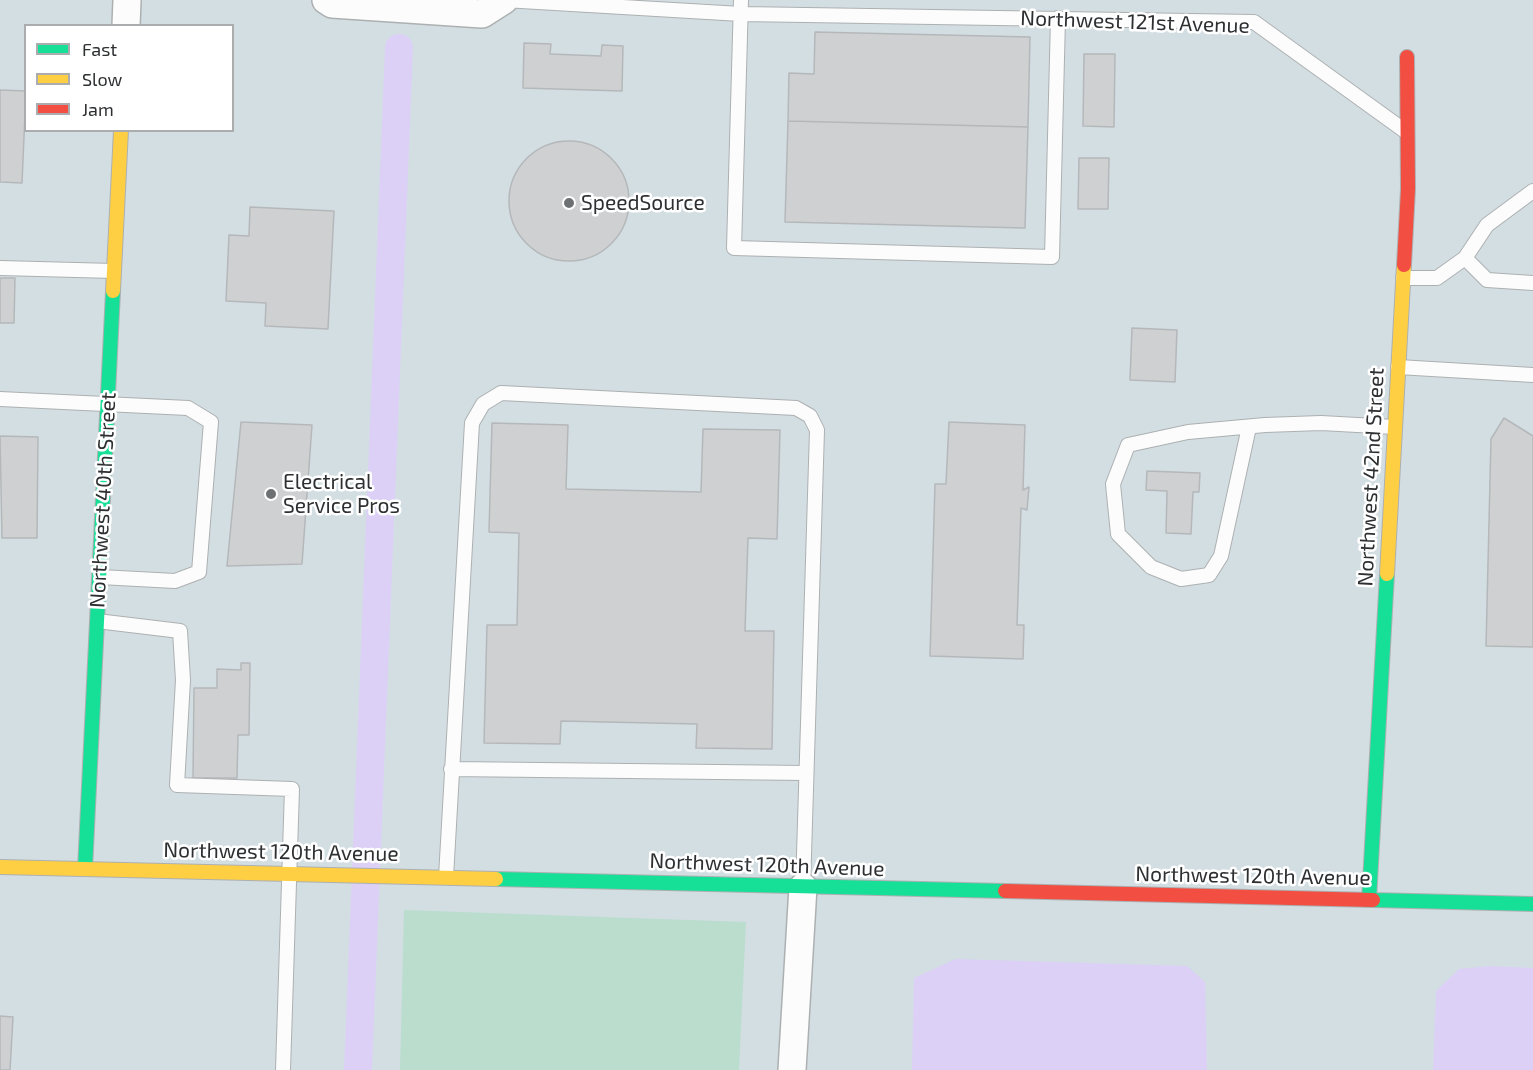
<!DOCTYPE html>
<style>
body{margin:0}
#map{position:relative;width:1533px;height:1070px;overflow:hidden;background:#e8ecee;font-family:"Exo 2",sans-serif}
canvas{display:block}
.legend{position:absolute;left:24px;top:24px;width:210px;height:108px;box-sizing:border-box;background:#fff;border:2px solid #abacad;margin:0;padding:8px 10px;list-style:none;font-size:18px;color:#2d2f31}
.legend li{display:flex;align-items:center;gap:12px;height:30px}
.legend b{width:30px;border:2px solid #abacad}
</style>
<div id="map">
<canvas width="1533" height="1070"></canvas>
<ul class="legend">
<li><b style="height:8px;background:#16e098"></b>Fast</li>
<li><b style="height:8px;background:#ffcf43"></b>Slow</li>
<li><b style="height:8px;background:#f24e42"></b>Jam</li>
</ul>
</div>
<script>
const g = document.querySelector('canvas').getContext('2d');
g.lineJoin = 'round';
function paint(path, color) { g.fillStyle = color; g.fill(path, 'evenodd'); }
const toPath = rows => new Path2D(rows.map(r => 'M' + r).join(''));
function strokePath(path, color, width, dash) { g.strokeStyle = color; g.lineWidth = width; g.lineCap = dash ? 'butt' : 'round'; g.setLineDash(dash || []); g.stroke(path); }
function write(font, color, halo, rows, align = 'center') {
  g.font = font + ' "Exo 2",sans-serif'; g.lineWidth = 5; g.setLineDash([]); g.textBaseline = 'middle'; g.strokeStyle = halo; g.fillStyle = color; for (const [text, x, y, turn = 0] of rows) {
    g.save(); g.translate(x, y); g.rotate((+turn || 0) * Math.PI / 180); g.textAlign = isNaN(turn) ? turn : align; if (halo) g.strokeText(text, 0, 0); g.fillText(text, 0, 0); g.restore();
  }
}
paint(toPath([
 [0,0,1533,0,1533,1070,0,1070],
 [26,26,232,26,232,130,26,130]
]), '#d3dee3');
paint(toPath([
 [404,910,746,922,739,1070,400,1070]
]), '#baddce');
paint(toPath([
 [956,959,1187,966,1205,982,1207,1070,912,1070,914,978],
 [1490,966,1533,968,1533,1070,1433,1070,1436,991,1459,969]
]), '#dcd0f7');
strokePath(toPath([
 [358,1070,399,48]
]), '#dcd0f7', 28);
const building = toPath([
 [815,32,1030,37,1028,127,788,121,789,73,814,74,815,32],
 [524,43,551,44,550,54,601,56,602,45,623,46,622,91,523,88,524,43],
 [1084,54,1115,54,1114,127,1083,126,1084,54],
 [0,90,26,91,22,183,0,182,0,90],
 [788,121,1028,127,1025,228,785,222,788,121],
 '509 201a60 60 0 1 1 120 0a60 60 0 1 1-120 0Z',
 [1079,158,1109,158,1108,209,1078,209,1079,158],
 [250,207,334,211,328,329,265,326,266,303,226,301,229,235,249,236,250,207],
 [0,278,15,278,14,323,0,323,0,278],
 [1132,328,1177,330,1175,382,1130,380,1132,328],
 [1504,418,1533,436,1533,647,1486,646,1491,439,1504,418],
 [241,422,312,425,302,564,227,566,241,422],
 [949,422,1025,425,1023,490,1029,487,1027,510,1021,508,1017,625,1024,625,1023,659,930,656,935,484,946,484,949,422],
 [492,423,568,425,566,489,701,492,703,429,780,430,777,539,748,538,745,631,774,631,772,749,696,748,697,724,561,721,560,744,484,743,487,625,517,625,519,533,489,532,492,423],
 [0,436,38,437,37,538,2,538,0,436],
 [1147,471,1200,473,1199,492,1193,492,1191,534,1166,533,1167,491,1146,490,1147,471],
 [241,663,250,663,249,735,238,735,237,778,193,778,194,688,217,688,217,669,241,670,241,663],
 [0,1016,13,1017,10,1070,0,1070,0,1016]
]);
paint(building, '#ced0d2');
strokePath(building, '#b5b8ba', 1.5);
const lane = toPath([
 [504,0,741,14,1254,22,1405,131],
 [741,0,734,248,1052,257,1058,18],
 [1465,258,1487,280,1533,283],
 [0,268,114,271],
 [1403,278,1437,278,1465,258,1487,225,1533,191],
 [1398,367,1533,375],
 [0,399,188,408,211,422,199,572,175,581,100,577],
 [1249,427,1221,556,1209,575,1181,579,1151,567,1118,534,1113,484,1128,445,1188,432,1265,425,1321,423,1394,427],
 [97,621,180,631,183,680,177,785,292,789,283,1070],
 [451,769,806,773],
 [446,877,472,423,483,404,501,393,796,408,810,416,817,430,803,887]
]);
const street = toPath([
 [326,0,332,4,482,14,504,0],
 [126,26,127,0],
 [792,1070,803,887]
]);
const fast = toPath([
 [85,869,113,291],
 [496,879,1005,891],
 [1369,900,1387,574],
 [1373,900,1533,904]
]);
const slow = toPath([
 [113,291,121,130],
 [1387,574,1404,265],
 [0,867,496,879]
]);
const jam = toPath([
 [1404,265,1408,189,1407,57],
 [1005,891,1373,900]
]);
strokePath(lane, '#adb0b1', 16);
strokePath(street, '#adb0b1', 30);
strokePath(fast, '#adb0b1', 16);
strokePath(slow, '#adb0b1', 16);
strokePath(jam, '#adb0b1', 16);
strokePath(lane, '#fcfcfc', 14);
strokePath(street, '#fcfcfc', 27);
strokePath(fast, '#16e098', 14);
strokePath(slow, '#ffcf43', 14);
strokePath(jam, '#f24e42', 14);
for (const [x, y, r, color] of [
 [569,203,6,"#6e7173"],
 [271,494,6,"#6e7173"]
]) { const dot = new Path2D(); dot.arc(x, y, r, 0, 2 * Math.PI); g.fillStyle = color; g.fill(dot); strokePath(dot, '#fff', 2); }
write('21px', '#2d2f31', '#fff', [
 ["Northwest 121st Avenue",1135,22,2],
 ["Northwest 42nd Street",1371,477,-87],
 ["Northwest 40th Street",103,500,-87],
 ["Northwest 120th Avenue",281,852,1],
 ["Northwest 120th Avenue",767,865,2],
 ["Northwest 120th Avenue",1253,876,1]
]);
write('21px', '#2d2f31', '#fff', [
 ["SpeedSource",581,203],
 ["Electrical",283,482],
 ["Service Pros",283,506]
], 'left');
</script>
